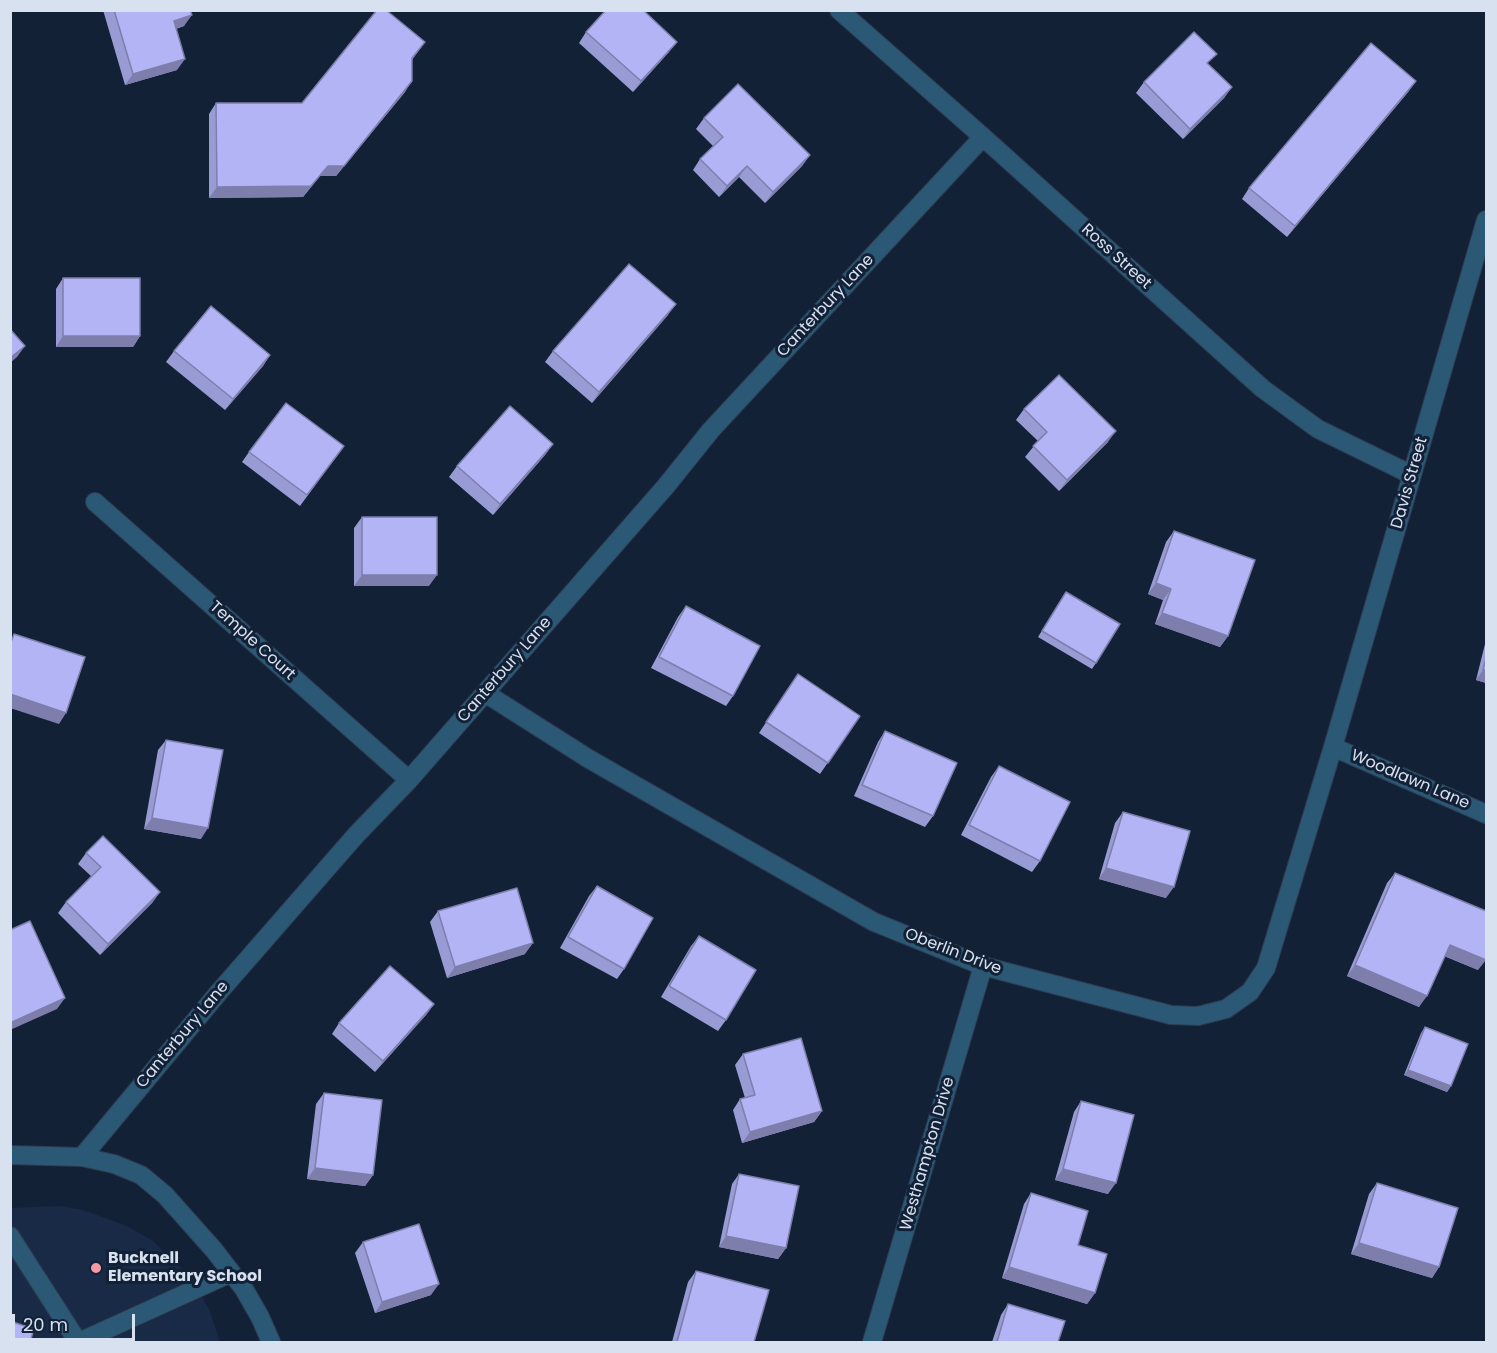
<!DOCTYPE html>
<style>
body{margin:0}
#map{position:relative;width:1497px;height:1353px;overflow:hidden;background:#132137;font-family:Poppins,sans-serif}
canvas{display:block}
.frame{position:absolute;inset:0;border:12px solid #d7e1f0;pointer-events:none}
.scale{position:absolute;left:12px;top:1314px;width:123px;height:27px;box-sizing:border-box;border:3px solid #d7e1f0;border-top:0;padding-left:8px;font-size:18px;line-height:21px;white-space:nowrap;color:#d7e1f0;-webkit-text-stroke:4px #132137;paint-order:stroke}
</style>
<div id="map">
<canvas width="1497" height="1353"></canvas>
<div class="frame"></div>
<div class="scale">20 m</div>
</div>
<script>
const g = document.querySelector('canvas').getContext('2d');
g.lineJoin = 'round';
function paint(path, color) { g.fillStyle = color; g.fill(path, 'evenodd'); }
const toPath = rows => new Path2D(rows.map(r => 'M' + r).join(''));
function strokePath(path, color, width, dash) { g.strokeStyle = color; g.lineWidth = width; g.lineCap = dash ? 'butt' : 'round'; g.setLineDash(dash || []); g.stroke(path); }
function write(font, color, halo, rows, align = 'center') {
  g.font = font + ' Poppins,sans-serif'; g.lineWidth = 6; g.setLineDash([]); g.textBaseline = 'middle'; g.strokeStyle = halo; g.fillStyle = color; for (const [text, x, y, turn = 0] of rows) {
    g.save(); g.translate(x, y); g.rotate((+turn || 0) * Math.PI / 180); g.textAlign = isNaN(turn) ? turn : align; if (halo) g.strokeText(text, 0, 0); g.fillText(text, 0, 0); g.restore();
  }
}
paint(toPath([
 [60,1206,83,1210,127,1226,153,1241,191,1278,209,1309,220,1342,11,1342,10,1208]
]), '#192a46');
const lane = toPath([
 [10,1236,78,1342],
 [79,1342,231,1273]
]);
const street = toPath([
 [839,10,983,137,1263,389,1318,429,1412,475],
 [95,502,409,780],
 [485,693,589,759,874,922,983,966,1171,1015,1198,1016,1226,1009,1250,992,1266,968,1333,747,1486,220],
 [1333,747,1486,814],
 [10,1155,82,1157,114,1164,141,1175,165,1195,214,1250,244,1289,260,1317,271,1342],
 [82,1157,219,992,356,835,409,780,485,693,666,486,711,430,983,137],
 [872,1342,983,966]
]);
strokePath(lane, '#2e3c51', 20);
strokePath(street, '#2e3c51', 20);
strokePath(lane, '#2b5975', 18);
strokePath(street, '#2b5975', 18);
paint(toPath([
 [103,10,190,10,184,26,176,29,177,70,125,85],
 [586,32,669,52,633,92,579,43],
 [425,42,412,60,405,92,336,176,320,176,303,197,209,198,209,114,216,103,302,103],
 [1144,82,1232,87,1224,98,1183,139,1136,93],
 [1409,91,1287,237,1242,199,1249,188],
 [704,118,810,155,802,166,765,203,739,177,719,197,693,170,700,159,713,146,696,129],
 [63,278,140,336,133,347,56,347,56,289],
 [668,315,592,403,545,362,553,351],
 [174,351,270,355,263,366,225,410,166,362],
 [1024,409,1108,442,1059,491,1025,457,1038,441,1016,420],
 [553,444,545,455,493,515,449,477,457,466],
 [344,446,300,506,242,462,249,452],
 [362,517,429,586,354,586,354,528],
 [1174,531,1228,636,1220,647,1155,624,1163,600,1148,594,1166,542],
 [1066,592,1096,663,1092,669,1038,637],
 [686,606,733,696,726,706,651,668,678,617],
 [1486,640,1486,683,1476,680],
 [798,674,860,716,820,774,759,733],
 [885,731,933,816,925,827,854,796,878,742],
 [166,740,201,839,144,829,158,750],
 [999,766,1040,861,1032,872,961,835,991,777],
 [1123,812,1166,898,1099,879,1115,823],
 [86,853,160,892,152,903,100,955,58,913,66,902,91,876,78,864],
 [1395,873,1478,970,1444,956,1419,1007,1347,976,1387,883],
 [597,886,624,969,617,979,560,948,589,896],
 [438,911,525,954,447,978,430,922],
 [699,936,726,1020,718,1031,661,997,691,946],
 [434,1004,426,1015,375,1072,332,1034,339,1023],
 [1425,1027,1451,1086,1447,1092,1404,1075,1421,1033],
 [743,1054,822,1111,814,1122,742,1143,733,1110,740,1099,745,1098,735,1065],
 [324,1093,373,1175,365,1186,307,1179,316,1104],
 [1081,1101,1108,1194,1055,1180,1074,1112],
 [739,1174,786,1248,778,1259,719,1247,732,1184],
 [1377,1183,1439,1267,1432,1278,1351,1254,1369,1194],
 [1031,1193,1078,1245,1095,1293,1087,1304,1002,1278,1024,1204],
 [363,1242,431,1295,375,1313,355,1253],
 [696,1271,754,1342,672,1342,688,1282],
 [1008,1304,1058,1342,992,1342,1001,1315]
]), '#999bd4');
paint(toPath([
 [192,15,184,26,166,32,174,21],
 [677,42,669,52,633,92,641,81],
 [185,59,177,70,125,85,133,74],
 [412,81,405,92,336,176,320,176,303,197,209,198,217,187,328,166],
 [1416,81,1409,91,1287,237,1295,226],
 [1232,87,1224,98,1183,139,1190,129],
 [810,155,802,166,765,203,773,192],
 [747,166,739,177,719,197,727,186],
 [676,304,668,315,592,403,599,392],
 [63,336,140,336,133,347,56,347],
 [25,346,17,357,10,363,10,358],
 [270,355,263,366,225,410,233,399],
 [1116,431,1108,442,1059,491,1067,480],
 [553,444,545,455,493,515,500,504],
 [362,575,437,575,429,586,354,586],
 [1156,583,1171,589,1163,600,1148,594],
 [1162,613,1228,636,1220,647,1155,624],
 [1483,670,1486,670,1486,683,1476,680],
 [10,694,66,713,59,724,10,708],
 [152,818,208,828,201,839,144,829],
 [1106,868,1174,887,1166,898,1099,879],
 [160,892,152,903,100,955,108,944],
 [533,943,525,954,447,978,455,967],
 [1450,945,1486,960,1478,970,1442,955],
 [1355,965,1427,996,1419,1007,1347,976],
 [65,998,57,1009,10,1030,10,1023],
 [434,1004,426,1015,375,1072,383,1061],
 [1408,1070,1451,1086,1447,1092,1404,1075],
 [822,1111,814,1122,742,1143,750,1132],
 [315,1168,373,1175,365,1186,307,1179],
 [1063,1169,1116,1183,1108,1194,1055,1180],
 [726,1236,786,1248,778,1259,719,1247],
 [1359,1243,1439,1267,1432,1278,1351,1254],
 [1009,1267,1095,1293,1087,1304,1002,1278],
 [439,1284,431,1295,375,1313,382,1302]
]), '#7d7eac');
const building = toPath([
 [114,10,190,10,192,15,174,21,185,59,133,74,114,10],
 [377,10,386,10,425,42,412,58,412,81,344,166,328,166,311,186,217,187,216,103,302,103,377,10],
 [606,10,643,10,677,42,641,81,586,32,606,10],
 [1194,32,1217,54,1207,63,1232,87,1190,129,1144,82,1194,32],
 [1371,43,1416,81,1295,226,1249,188,1371,43],
 [738,84,810,155,773,192,747,166,727,186,700,159,723,137,704,118,738,84],
 [629,264,676,304,599,392,553,351,629,264],
 [63,278,140,278,140,336,63,336,63,278],
 [211,306,270,355,233,399,174,351,211,306],
 [10,329,25,346,10,358,10,329],
 [1059,375,1116,431,1067,480,1033,446,1047,432,1024,409,1059,375],
 [286,403,344,446,307,495,249,452,286,403],
 [510,406,553,444,500,504,457,466,510,406],
 [362,517,437,517,437,575,362,575,362,517],
 [1174,531,1255,560,1228,636,1162,613,1171,589,1156,583,1174,531],
 [1066,592,1120,624,1096,663,1042,631,1066,592],
 [686,606,760,646,733,696,659,657,686,606],
 [14,634,85,657,66,713,10,694,10,645,14,634],
 [1486,658,1486,670,1483,670,1486,658],
 [798,674,860,716,828,763,766,722,798,674],
 [885,731,957,763,933,816,862,785,885,731],
 [166,740,223,750,208,828,152,818,166,740],
 [999,766,1070,802,1040,861,969,825,999,766],
 [1123,812,1190,831,1174,887,1106,868,1123,812],
 [103,836,160,892,108,944,66,902,101,867,86,853,103,836],
 [1395,873,1486,911,1486,960,1450,945,1427,996,1355,965,1395,873],
 [597,886,653,918,624,969,568,937,597,886],
 [517,888,533,943,455,967,438,911,517,888],
 [30,921,65,998,10,1023,10,930,30,921],
 [699,936,756,970,726,1020,669,986,699,936],
 [390,966,434,1004,383,1061,339,1023,390,966],
 [1425,1027,1468,1044,1451,1086,1408,1070,1425,1027],
 [801,1038,822,1111,750,1132,740,1099,755,1095,743,1054,801,1038],
 [324,1093,382,1100,373,1175,315,1168,324,1093],
 [1081,1101,1134,1115,1116,1183,1063,1169,1081,1101],
 [739,1174,799,1186,786,1248,726,1236,739,1174],
 [1377,1183,1458,1208,1439,1267,1359,1243,1377,1183],
 [1031,1193,1088,1211,1078,1245,1107,1254,1095,1293,1009,1267,1031,1193],
 [419,1224,439,1284,382,1302,363,1242,419,1224],
 [696,1271,769,1290,754,1342,677,1342,696,1271],
 [1008,1304,1065,1321,1058,1342,997,1342,1008,1304],
 [10,1321,34,1329,30,1342,10,1342,10,1321]
]);
paint(building, '#b2b4f6');
strokePath(building, '#7d7eac', 1.5);
for (const [x, y, r, color] of [
 [96,1268,6,"#f49aa5"]
]) { const dot = new Path2D(); dot.arc(x, y, r, 0, 2 * Math.PI); g.fillStyle = color; g.fill(dot); strokePath(dot, '#132137', 2); }
write('16px', '#d7e1f0', '#132137', [
 ["Ross Street",1116,257,42],
 ["Canterbury Lane",826,306,-47],
 ["Davis Street",1410,483,-74],
 ["Temple Court",252,641,42],
 ["Canterbury Lane",505,670,-49],
 ["Woodlawn Lane",1410,780,23],
 ["Oberlin Drive",953,952,21],
 ["Canterbury Lane",183,1035,-50],
 ["Westhampton Drive",928,1154,-74]
]);
write('bold 16px', '#d7e1f0', '#132137', [
 ["Bucknell",108,1259],
 ["Elementary School",108,1277]
], 'left');
</script>
